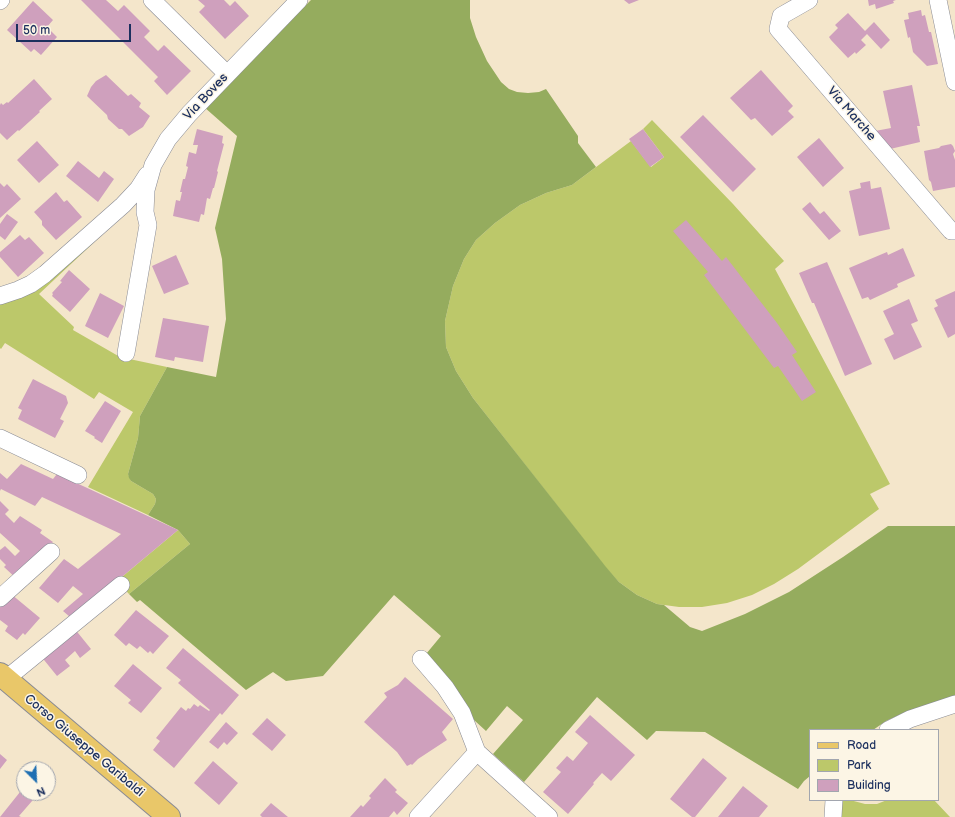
<!DOCTYPE html>
<style>
body{margin:0}
#map{position:relative;width:955px;height:817px;overflow:hidden;background:#f4e6cb;font-family:"Balsamiq Sans",sans-serif}
canvas{display:block}
.legend{position:absolute;left:809px;top:729px;width:130px;height:72px;box-sizing:border-box;background:#fcf5e5;border:1px solid #a2a6af;margin:0;padding:5px 7px;list-style:none;font-size:12px;color:#1b2f5e}
.legend li{display:flex;align-items:center;gap:8px;height:20px}
.legend b{width:20px;border:1px solid #a2a6af}
.north{position:absolute;left:16px;top:761px;width:40px;height:40px;box-sizing:border-box;background:#fcf5e5;border:1px solid #a2a6af;border-radius:50%;rotate:156deg;font-size:11px;font-weight:700;line-height:16px;text-align:center;color:#1b2f5e}
.north::after{content:'';display:block;margin:auto;width:14px;height:18px;background:#1f6fb2;clip-path:polygon(50% 0,100% 100%,50% 72%,0 100%)}
.scale{position:absolute;left:16px;top:24px;width:115px;height:18px;box-sizing:border-box;border:2px solid #1b2f5e;border-top:0;padding-left:5px;font-size:12px;line-height:14px;white-space:nowrap;color:#1b2f5e;-webkit-text-stroke:3px #fcf5e5;paint-order:stroke}
</style>
<div id="map">
<canvas width="955" height="817"></canvas>
<ul class="legend">
<li><b style="height:5px;background:#e9c769"></b>Road</li>
<li><b style="height:11px;background:#bcc86a"></b>Park</li>
<li><b style="height:11px;background:#cfa0bd"></b>Building</li>
</ul>
<div class="north">N</div>
<div class="scale">50 m</div>
</div>
<script>
const g = document.querySelector('canvas').getContext('2d');
g.lineJoin = 'round';
function paint(path, color) { g.fillStyle = color; g.fill(path, 'evenodd'); }
const toPath = rows => new Path2D(rows.map(r => 'M' + r).join(''));
function strokePath(path, color, width, dash) { g.strokeStyle = color; g.lineWidth = width; g.lineCap = dash ? 'butt' : 'round'; g.setLineDash(dash || []); g.stroke(path); }
function write(font, color, halo, rows, align = 'center') {
  g.font = font + ' "Balsamiq Sans",sans-serif'; g.lineWidth = 3; g.setLineDash([]); g.textBaseline = 'middle'; g.strokeStyle = halo; g.fillStyle = color; for (const [text, x, y, turn = 0] of rows) {
    g.save(); g.translate(x, y); g.rotate((+turn || 0) * Math.PI / 180); g.textAlign = isNaN(turn) ? turn : align; if (halo) g.strokeText(text, 0, 0); g.fillText(text, 0, 0); g.restore();
  }
}
paint(toPath([
 [652,120,733,204,784,261,775,269,890,484,870,494,879,509,798,569,774,584,752,595,727,603,702,607,679,607,657,604,637,595,619,582,606,568,473,398,456,371,446,347,445,321,453,286,464,259,476,240,495,223,520,205,546,193,572,185,631,141,651,167,664,157,643,129],
 [121,217,39,294,74,327,73,330,120,357,167,367,140,416,138,438,128,474,131,481,153,494,156,499,155,504,148,515,88,487,133,412,99,392,94,399,5,343,1,349,0,348,0,300],
 [178,530,190,544,129,594,117,581],
 [839,800,850,800,865,804,877,804,887,800,934,800,950,817,838,817]
]), '#bcc86a');
paint(toPath([
 [311,0,470,0,470,18,476,37,487,61,501,82,509,89,517,92,528,93,539,92,546,89,578,136,578,143,596,167,572,185,546,193,520,205,495,223,476,240,464,259,453,286,445,321,446,347,456,371,473,398,606,567,619,582,637,595,657,604,664,605,690,627,702,631,745,614,789,592,843,557,888,526,955,526,955,698,908,711,886,721,873,730,810,730,810,776,804,781,798,789,705,732,656,731,647,740,597,697,524,782,493,754,523,720,507,706,486,731,474,720,426,654,441,636,394,595,323,676,286,681,273,672,246,690,140,600,137,602,129,594,190,544,178,530,148,515,155,504,156,499,153,494,131,481,129,478,128,474,138,438,140,416,167,367,216,377,226,319,222,259,215,228,237,136,204,107]
]), '#95ac5e');
paint(toPath([
 [81,0,106,0,118,11,124,5,150,31,144,37,158,51,164,45,191,71,167,95,154,81,158,77],
 [198,0,224,0,230,6,235,1,249,16,225,39,199,12,205,6],
 [624,0,639,0,629,4],
 [868,0,896,0,893,1,894,3,876,9,875,4,869,6],
 [33,1,53,20,47,27,57,37,41,55,34,49,31,52,7,30],
 [921,10,922,16,925,15,929,32,931,32,938,64,927,66,913,52,910,37,908,38,904,20,909,19,908,13],
 [848,13,865,31,874,22,890,40,881,49,867,34,861,40,866,45,856,54,855,52,848,58,831,40,829,37,838,28,835,25],
 [761,70,793,106,788,111,794,117,772,136,755,118,751,120,730,98],
 [106,75,128,96,131,94,141,103,139,107,150,116,143,127,129,136,122,129,119,129,108,119,107,115,87,96,91,87,96,81],
 [34,79,52,99,39,111,40,112,19,131,18,130,7,140,0,133,0,105,1,103,3,105,7,102,8,103],
 [912,85,920,126,917,126,920,142,890,149,875,131,891,128,883,91],
 [703,115,756,169,733,192,680,137],
 [197,129,223,136,222,143,224,144,217,171,218,172,214,188,213,188,210,199,207,198,204,215,201,214,199,222,173,216,176,200,180,201,182,192,180,192,183,179,185,179,188,167,186,166,189,152,196,154,198,145,193,145],
 [643,129,664,157,650,167,629,139],
 [819,138,844,168,823,187,797,157],
 [37,141,59,165,39,183,17,160],
 [951,144,953,146,955,151,953,154,955,160,955,187,933,191,931,182,929,180,924,151,939,148,941,146],
 [78,161,99,178,104,171,114,179,98,202,66,176],
 [870,181,871,189,881,187,890,229,859,236,849,191,861,188,860,183],
 [0,183,4,187,7,184,21,199,0,218],
 [56,192,64,202,67,200,82,217,56,240,42,225,42,221,34,212],
 [810,202,820,214,824,211,841,231,829,240,802,209],
 [7,214,18,222,5,240,0,236,0,224],
 [686,220,722,261,726,257,777,323,797,352,792,355,816,392,802,401,778,366,774,368,704,275,708,272,673,231],
 [20,235,25,240,29,237,44,253,18,277,0,257,0,252],
 [903,248,915,276,897,284,898,287,870,300,868,297,862,299,849,268,887,252,888,255],
 [176,255,189,284,164,294,152,266],
 [827,262,872,364,845,376,814,303,812,303,799,273],
 [69,270,90,289,70,312,52,296,53,294,52,293,62,282,60,281],
 [955,291,955,334,948,338,934,308,938,306,935,300],
 [100,293,124,306,108,338,85,326],
 [909,299,918,321,911,324,922,347,894,360,884,339,894,334,883,311],
 [163,318,209,326,203,362,175,357,174,361,155,357],
 [33,379,66,396,68,403,60,419,64,421,55,438,18,419,22,410,18,408],
 [105,401,121,411,102,443,94,438,95,437,85,431],
 [21,464,53,479,57,474,178,530,117,581,70,617,63,611,83,594,73,586,58,603,39,588,64,559,78,569,121,534,42,497,35,506,1,489,0,491,0,473,7,479],
 [0,501,9,510,5,514,14,523,20,516,42,530,40,533,53,542,47,549,18,580,4,567,6,565,0,559,0,550,5,546,15,556,20,551,0,533],
 [11,594,40,618,25,635,23,633,17,640,5,631,8,626,0,620,0,607],
 [136,610,169,636,153,654,150,651,148,653,140,646,137,649,129,643,126,646,114,635],
 [74,628,91,649,80,658,75,651,65,660,70,666,57,676,40,655],
 [183,648,239,695,222,715,220,713,174,768,153,750,160,741,156,738,181,707,186,711,188,708,190,709,194,704,198,707,200,705,209,711,210,710,178,683,181,680,166,668],
 [133,664,162,688,141,713,128,703,131,700,114,686],
 [405,677,453,719,442,732,447,740,418,759,412,765,411,764,407,766,397,752,364,722,387,697,384,693,398,685],
 [590,715,635,755,611,781,602,773,593,783,594,784,568,814,543,792,561,772,556,768,567,756,573,761,588,743,575,732],
 [267,718,286,735,272,751,252,734],
 [226,722,238,733,227,745,224,742,218,749,209,742],
 [0,754,7,760,0,769],
 [703,758,727,778,695,817,692,817,670,799],
 [213,761,238,783,219,805,194,783],
 [385,778,397,790,395,792,408,803,397,815,394,811,389,817,350,817,361,805,363,807,371,798,369,796],
 [743,786,768,806,759,817,718,817],
 [24,787,24,793,39,793,19,816,21,817,0,817],
 [271,803,288,817,262,817,260,815]
]), '#cfa0bd');
const minor = toPath([
 [152,0,227,74],
 [809,0,781,16,778,29,951,231,955,231],
 [938,0,955,82],
 [0,1,1,0],
 [0,296,18,290,31,284,45,274,123,205,138,189,147,175],
 [126,353,148,225,145,212,146,190,153,165,168,139,189,114,299,0],
 [0,438,78,475],
 [0,598,51,552],
 [421,659,445,687,462,713,477,752,549,817],
 [6,679,121,585],
 [888,730,910,719,955,704],
 [418,817,477,752],
 [833,817,834,800]
]);
const major = toPath([
 [0,674,169,817]
]);
strokePath(minor, '#888a94', 18);
strokePath(major, '#888a94', 24);
strokePath(minor, '#fff', 17);
strokePath(major, '#e9c769', 22);
write('13px', '#1b2f5e', '#fcf5e5', [
 ["Via Boves",206,97,-47],
 ["Via Marche",851,114,49],
 ["Corso Giuseppe Garibaldi",84,746,40]
]);
</script>
